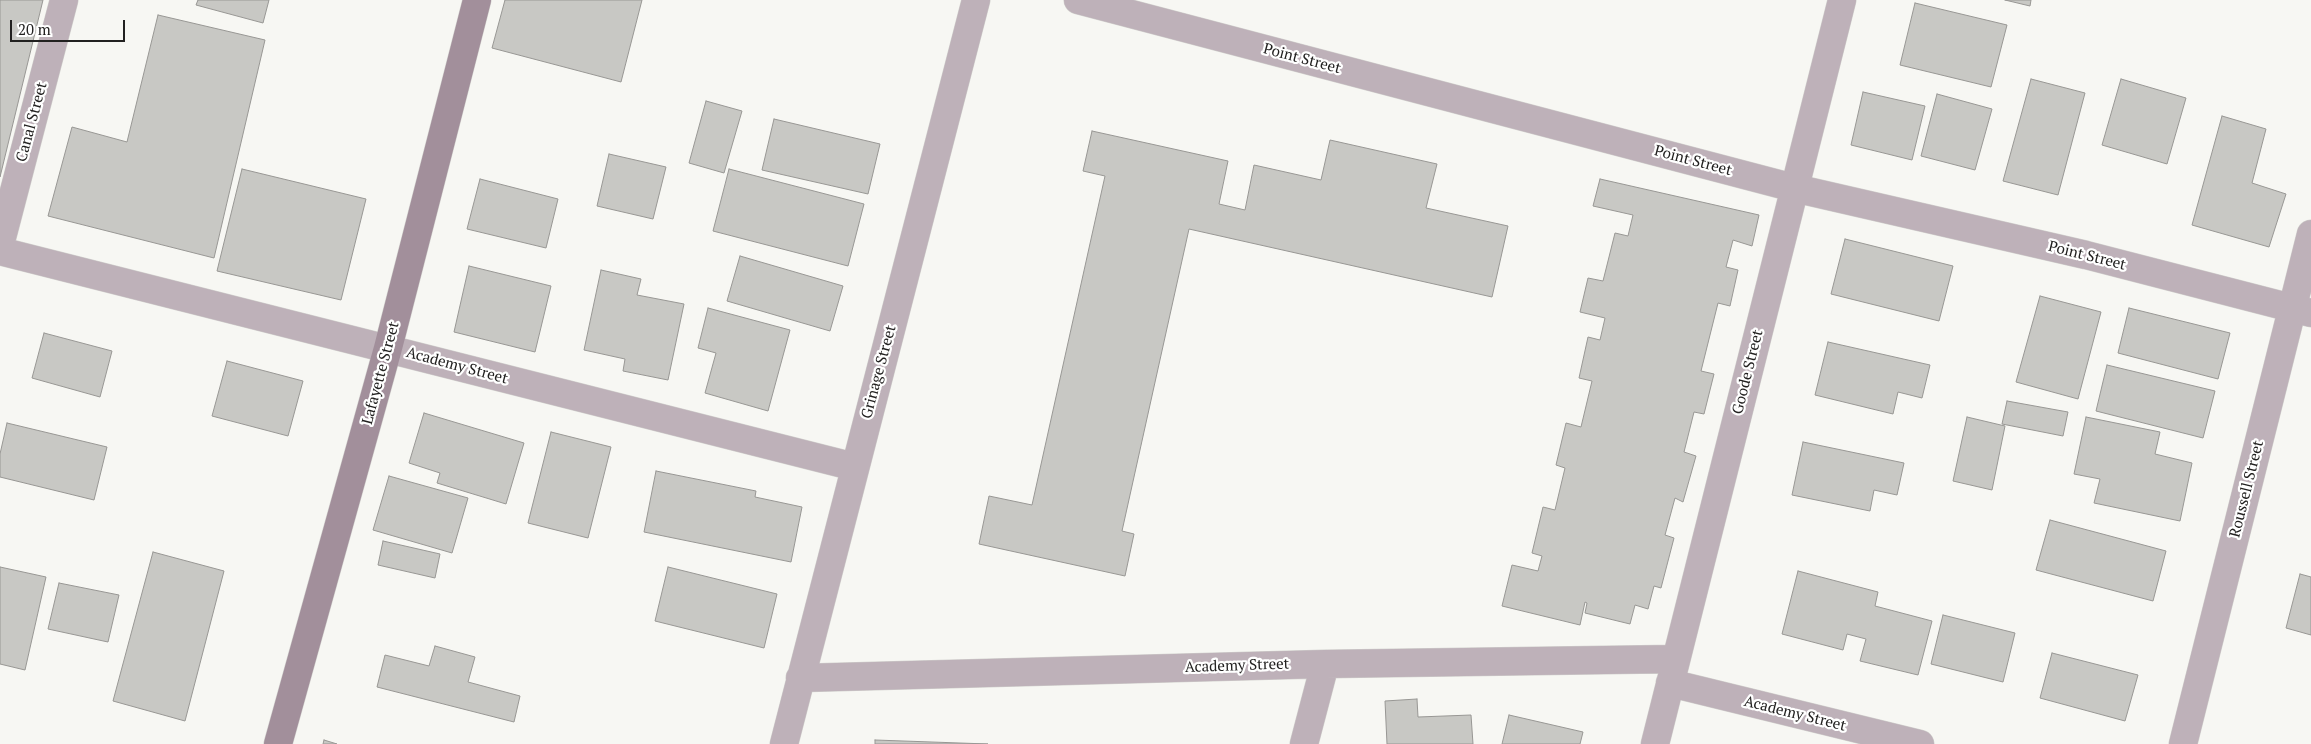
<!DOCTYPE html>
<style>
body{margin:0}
#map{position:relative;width:2311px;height:744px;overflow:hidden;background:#f7f7f3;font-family:"PT Serif",serif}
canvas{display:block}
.scale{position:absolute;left:10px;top:20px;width:115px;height:22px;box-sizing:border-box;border:2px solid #222120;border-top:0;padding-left:6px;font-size:15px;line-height:18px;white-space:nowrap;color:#222120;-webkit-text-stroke:4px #fff;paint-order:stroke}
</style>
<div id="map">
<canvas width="2311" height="744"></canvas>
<div class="scale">20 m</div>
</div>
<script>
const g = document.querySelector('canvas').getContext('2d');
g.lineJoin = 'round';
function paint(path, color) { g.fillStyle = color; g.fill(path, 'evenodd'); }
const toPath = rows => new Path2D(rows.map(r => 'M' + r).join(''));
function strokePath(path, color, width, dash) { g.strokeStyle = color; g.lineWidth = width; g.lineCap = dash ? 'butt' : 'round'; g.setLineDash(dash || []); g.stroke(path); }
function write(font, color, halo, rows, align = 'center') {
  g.font = font + ' "PT Serif",serif'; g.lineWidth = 4.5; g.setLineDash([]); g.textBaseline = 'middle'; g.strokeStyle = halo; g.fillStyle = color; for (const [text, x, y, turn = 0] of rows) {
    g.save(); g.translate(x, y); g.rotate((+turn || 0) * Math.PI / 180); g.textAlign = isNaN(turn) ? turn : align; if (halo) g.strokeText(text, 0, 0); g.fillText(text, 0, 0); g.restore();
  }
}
const building = toPath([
 [0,0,43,0,0,177,0,0],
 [198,0,269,0,263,23,196,5,198,0],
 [505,0,642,0,621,82,492,48,505,0],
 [2005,0,2031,0,2030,6,2005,0],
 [1915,3,2007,25,1991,87,1900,65,1915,3],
 [158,15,265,40,214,258,48,216,72,127,127,142,158,15],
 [2031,79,2085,93,2058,195,2003,181,2031,79],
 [2121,79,2186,98,2167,164,2102,145,2121,79],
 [1863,92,1925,106,1912,160,1851,145,1863,92],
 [1937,94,1992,109,1975,170,1921,156,1937,94],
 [706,101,742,111,724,173,689,163,706,101],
 [2222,116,2266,129,2252,183,2286,194,2269,247,2192,225,2222,116],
 [774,119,880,144,868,194,762,170,774,119],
 [1092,131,1228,161,1219,204,1245,210,1254,165,1321,180,1330,140,1437,164,1426,208,1508,226,1492,297,1189,229,1122,531,1134,534,1125,576,979,544,989,496,1032,505,1105,176,1083,171,1092,131],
 [609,154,666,167,653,219,597,206,609,154],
 [242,169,366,199,341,300,217,271,242,169],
 [729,169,864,204,848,266,713,231,729,169],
 [480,179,558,199,546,248,467,229,480,179],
 [1600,179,1759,215,1752,246,1733,240,1726,267,1738,270,1730,306,1718,303,1701,371,1714,374,1704,414,1694,412,1684,452,1696,456,1683,502,1675,498,1665,535,1674,538,1661,588,1654,586,1648,609,1635,605,1630,624,1585,613,1587,603,1585,602,1580,625,1502,606,1512,565,1538,571,1542,556,1532,553,1543,507,1555,510,1565,468,1556,465,1566,423,1581,427,1592,381,1579,378,1588,337,1600,340,1605,318,1580,312,1588,278,1603,281,1615,233,1628,236,1633,215,1593,206,1600,179],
 [1845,239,1953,266,1939,321,1831,294,1845,239],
 [740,256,843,286,830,331,727,301,740,256],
 [469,266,551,286,535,352,454,332,469,266],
 [601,270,641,279,637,295,684,304,668,380,623,371,625,359,584,350,601,270],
 [2040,296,2101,312,2078,399,2016,382,2040,296],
 [708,308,790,330,768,411,705,393,716,353,698,348,708,308],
 [2129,308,2230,333,2218,379,2118,353,2129,308],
 [44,333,112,351,100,397,32,378,44,333],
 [1828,342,1930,365,1922,398,1898,392,1893,414,1815,395,1828,342],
 [227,361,303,381,288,436,212,416,227,361],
 [2107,365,2215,391,2203,438,2096,411,2107,365],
 [2007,401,2068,412,2063,436,2002,424,2007,401],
 [424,413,524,443,506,504,437,483,440,473,409,463,424,413],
 [1967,417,2005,426,1992,490,1953,481,1967,417],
 [2086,417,2160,432,2155,454,2192,463,2180,521,2094,503,2100,479,2074,474,2086,417],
 [7,423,107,447,94,500,0,477,0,454,7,423],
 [551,432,611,447,588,538,528,523,551,432],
 [1803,442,1904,463,1897,495,1874,490,1870,511,1792,495,1803,442],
 [656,471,756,491,755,497,802,507,791,562,644,532,656,471],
 [389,476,468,498,452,553,373,530,389,476],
 [2050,520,2166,551,2153,601,2036,570,2050,520],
 [383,541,440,554,435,578,378,565,383,541],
 [153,552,224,571,185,721,113,701,153,552],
 [0,567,46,577,25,670,0,664,0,567],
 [668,567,777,594,764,648,655,621,668,567],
 [1798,571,1878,592,1875,606,1932,621,1918,675,1860,661,1866,639,1847,634,1843,650,1782,634,1798,571],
 [2300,574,2311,577,2311,635,2286,628,2300,574],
 [59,583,119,595,108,642,48,629,59,583],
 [1943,615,2015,633,2003,682,1931,664,1943,615],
 [435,646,475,657,468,682,520,696,514,722,377,687,385,655,429,666,435,646],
 [2052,653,2138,675,2125,721,2040,698,2052,653],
 [1417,699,1418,717,1471,715,1473,744,1387,744,1385,701,1417,699],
 [1509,715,1583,732,1580,744,1502,744,1509,715],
 [324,740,337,744,323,744,324,740],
 [875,740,988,744,875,744,875,740]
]);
paint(building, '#c8c8c4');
strokePath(building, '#989794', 1);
const street = toPath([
 [1078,0,1794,188,2086,255,2311,313],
 [0,245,64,0],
 [0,251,855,467],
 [800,678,1325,664,1675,659],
 [1670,683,1920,744],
 [784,744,976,0],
 [1304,744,1325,664],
 [1655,744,1842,0],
 [2183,744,2311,234]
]);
const secondary = toPath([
 [278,744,388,348,477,0]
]);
strokePath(street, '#d1d0cd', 29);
strokePath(secondary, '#d1d0cd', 29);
strokePath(street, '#beb1b9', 28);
strokePath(secondary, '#a28f9b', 28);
write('15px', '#222120', '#fff', [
 ["Point Street",1302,59,15],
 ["Canal Street",32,122,-75],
 ["Point Street",1693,161,15],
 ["Point Street",2087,256,14],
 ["Academy Street",457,366,15],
 ["Grinage Street",879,372,-75],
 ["Goode Street",1748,372,-76],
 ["Lafayette Street",381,373,-75],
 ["Roussell Street",2247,489,-76],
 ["Academy Street",1237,666,-2],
 ["Academy Street",1795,714,14]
]);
</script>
